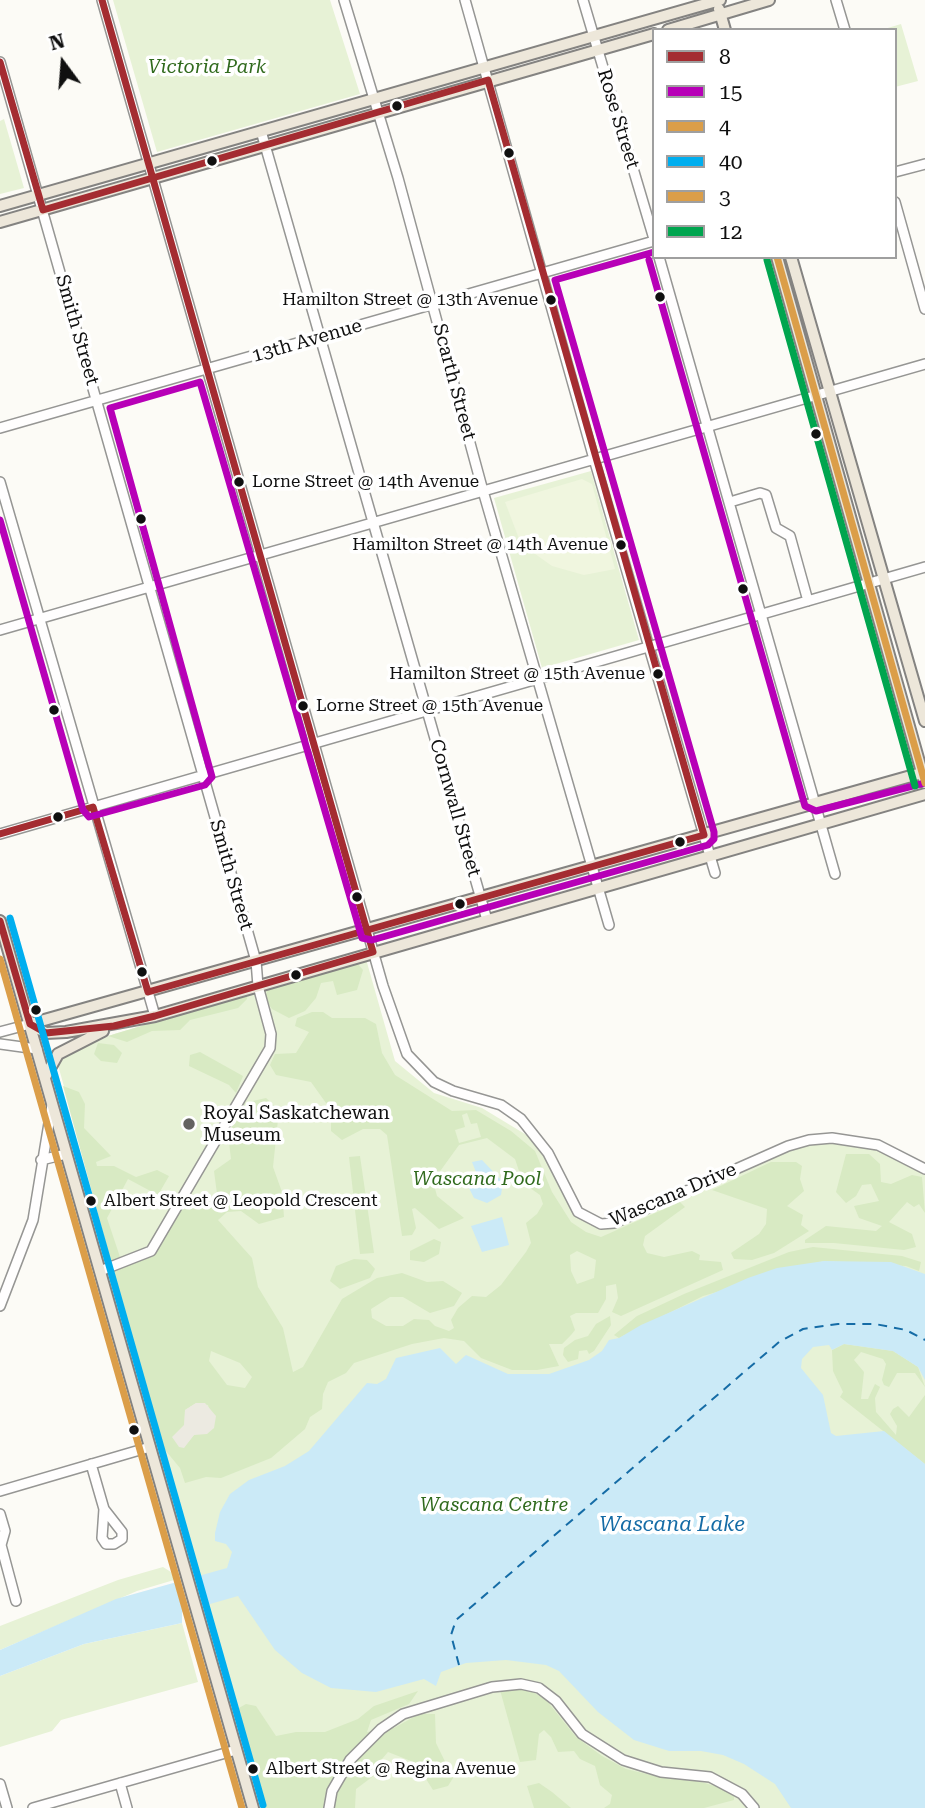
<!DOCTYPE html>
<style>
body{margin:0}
#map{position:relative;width:925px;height:1808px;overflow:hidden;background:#fcfbf6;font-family:"Roboto Serif",serif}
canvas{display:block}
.legend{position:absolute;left:652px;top:28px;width:245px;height:231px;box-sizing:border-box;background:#fff;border:2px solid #9f9f9f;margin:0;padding:9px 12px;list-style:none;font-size:21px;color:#101010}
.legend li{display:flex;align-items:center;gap:14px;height:35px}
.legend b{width:35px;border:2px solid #9f9f9f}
.north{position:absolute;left:28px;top:28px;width:70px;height:70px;-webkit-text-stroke:5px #fff;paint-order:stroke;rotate:344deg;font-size:19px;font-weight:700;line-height:28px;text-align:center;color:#101010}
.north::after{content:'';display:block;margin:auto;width:24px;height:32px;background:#101010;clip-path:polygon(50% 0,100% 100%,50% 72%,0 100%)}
</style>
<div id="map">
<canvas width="925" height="1808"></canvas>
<ul class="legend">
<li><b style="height:9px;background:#a42c31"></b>8</li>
<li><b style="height:9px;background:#b700b7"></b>15</li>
<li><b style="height:9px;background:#db9e49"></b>4</li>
<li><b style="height:9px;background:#00aeef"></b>40</li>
<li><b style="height:9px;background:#db9e49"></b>3</li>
<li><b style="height:9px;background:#00a54f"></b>12</li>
</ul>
<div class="north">N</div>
</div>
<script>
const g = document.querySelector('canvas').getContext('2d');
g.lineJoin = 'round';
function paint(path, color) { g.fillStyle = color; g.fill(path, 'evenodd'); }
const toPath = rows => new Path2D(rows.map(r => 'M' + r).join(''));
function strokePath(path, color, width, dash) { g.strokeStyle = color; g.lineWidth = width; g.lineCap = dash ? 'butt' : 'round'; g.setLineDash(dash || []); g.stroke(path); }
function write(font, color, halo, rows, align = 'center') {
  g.font = font + ' "Roboto Serif",serif'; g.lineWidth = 7; g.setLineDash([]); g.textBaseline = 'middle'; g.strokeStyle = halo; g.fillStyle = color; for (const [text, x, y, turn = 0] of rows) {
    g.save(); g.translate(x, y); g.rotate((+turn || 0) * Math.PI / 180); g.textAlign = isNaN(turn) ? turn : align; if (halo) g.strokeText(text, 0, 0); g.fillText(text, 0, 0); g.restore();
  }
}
paint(toPath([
 [113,0,330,0,360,94,157,152],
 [901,24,918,81,895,87,895,30,881,30],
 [4,119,24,188,0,194,0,121],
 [591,471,639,640,542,668,494,498],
 [366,959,395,1061,434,1093,482,1108,553,1151,575,1200,583,1210,601,1221,615,1220,767,1151,832,1136,873,1139,925,1163,925,1808,264,1808,58,1065,64,1055,114,1034],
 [163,1567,171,1572,174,1580,137,1591,0,1650,0,1626,118,1580],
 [182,1623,198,1682,61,1720,52,1731,0,1747,0,1676,84,1644]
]), '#e7f2d6');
paint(toPath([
 [356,962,363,970,357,990,337,995,333,981,321,983,316,998,305,1011,289,1018,272,1009,265,999,268,988],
 [247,994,247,999,238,1008,190,1020,180,1030,152,1031,127,1042,108,1036],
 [312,1012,323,1012,332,1018,365,1018,376,1024,382,1053,395,1075,452,1111,476,1110,511,1131,535,1151,552,1192,571,1222,586,1232,601,1237,680,1202,685,1207,645,1236,643,1245,647,1253,664,1257,692,1251,700,1255,699,1260,721,1262,723,1270,621,1316,612,1312,618,1298,616,1284,606,1286,606,1299,598,1313,576,1313,570,1316,575,1330,571,1335,562,1344,549,1344,559,1366,537,1370,512,1370,481,1358,464,1341,444,1338,412,1344,354,1363,346,1373,328,1382,323,1394,322,1409,310,1417,305,1429,271,1458,221,1478,206,1477,185,1483,180,1468,161,1445,63,1086,79,1092,85,1104,84,1128,111,1156,96,1162,97,1166,114,1166,136,1177,157,1170,169,1176,158,1195,128,1179,107,1218,123,1266,154,1253,179,1206,192,1199,205,1202,217,1194,214,1171,231,1159,228,1134,244,1103,266,1098,279,1110,273,1167,282,1192,284,1217,259,1224,241,1211,227,1212,218,1220,252,1258,258,1287,283,1328,293,1372,303,1367,342,1299,377,1278,402,1273,427,1282,443,1281,462,1293,454,1306,430,1313,403,1297,390,1297,371,1309,372,1318,386,1326,403,1326,414,1319,429,1320,435,1326,449,1331,454,1328,451,1320,458,1308,472,1296,486,1297,501,1285,526,1252,531,1243,526,1223,537,1214,543,1204,540,1195,523,1183,515,1159,487,1138,459,1145,433,1181,437,1196,464,1218,439,1229,415,1208,412,1209,416,1228,412,1235,402,1236,387,1135,380,1129,363,1129,342,1140,331,1131,331,1110,311,1082,276,1075,270,1065,275,1054,296,1053,309,1032,295,1026,297,1018],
 [467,1113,471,1124,477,1123,481,1137,459,1143,455,1130,465,1127,462,1115],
 [577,1251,596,1260,594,1278,577,1284,571,1271,570,1255],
 [211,1351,240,1363,252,1377,245,1388,227,1385,209,1361],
 [196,1403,208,1405,214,1428,194,1435,184,1447,185,1410],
 [98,1043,114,1045,122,1053,117,1063,101,1061,94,1054],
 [200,1052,243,1076,236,1093,229,1085,189,1066,190,1055],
 [846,1154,869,1154,880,1164,881,1182,891,1184,912,1175,922,1177,925,1213,919,1204,914,1207,907,1202,889,1222,912,1234,916,1247,904,1250,834,1243,805,1243,805,1240,826,1226,876,1231,882,1226,859,1218,854,1206,879,1201,871,1184,862,1185,856,1196,846,1203,836,1192],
 [360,1156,374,1253,360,1254,349,1157],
 [771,1162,796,1162,802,1166,800,1179,804,1191,787,1206,803,1215,801,1225,809,1231,774,1253,752,1260,734,1259,731,1253,759,1234,766,1224,767,1209,712,1190],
 [434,1239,441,1242,439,1254,424,1262,410,1260,410,1251],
 [813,1247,902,1256,921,1262,919,1271,906,1266,824,1261,703,1296,619,1338,614,1335,637,1316,684,1294,789,1252],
 [354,1259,367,1260,375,1269,370,1278,340,1289,330,1281,336,1266],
 [610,1316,611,1325,594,1351,589,1354,587,1350,579,1351,578,1359,568,1362,563,1355,564,1348,575,1340,588,1336,596,1324],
 [844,1344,893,1351,918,1367,925,1387,915,1373,897,1373,889,1387,884,1385,882,1380,886,1364,883,1359,861,1352,854,1360,864,1372,861,1399,868,1399,875,1384,880,1387,875,1398,876,1412,896,1435,897,1426,890,1414,893,1409,898,1406,909,1417,925,1395,925,1464,840,1397,843,1392,833,1371,832,1350],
 [516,1688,533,1692,547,1701,576,1737,602,1756,626,1769,659,1777,694,1780,722,1788,734,1795,734,1800,704,1808,604,1808,610,1804,612,1795,600,1785,595,1766,580,1759,574,1751,558,1752,551,1737,544,1730,539,1734,536,1760,520,1762,500,1690],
 [418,1691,409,1704,371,1720,367,1732,394,1728,419,1714,435,1714,436,1743,453,1778,448,1786,433,1790,416,1763,388,1752,376,1766,376,1774,356,1789,355,1808,264,1808,237,1709,246,1704,256,1706,276,1736,296,1732,325,1732,358,1719,374,1706],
 [539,1783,552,1792,571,1808,534,1808,527,1786]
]), '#d8eac3');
paint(toPath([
 [582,479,592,484,615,569,584,575,552,566,521,544,505,502]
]), '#f0f6df');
paint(toPath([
 [205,1403,216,1416,214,1428,207,1434,194,1435,184,1448,179,1447,172,1437,184,1425,185,1410,196,1403]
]), '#eceae1');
paint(toPath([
 [482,1160,503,1182,501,1195,487,1203,474,1198,469,1188,471,1178,476,1172,472,1162],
 [502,1217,509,1245,482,1252,471,1226],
 [824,1261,891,1262,925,1274,925,1380,918,1367,893,1351,844,1344,832,1350,829,1345,813,1347,802,1359,801,1368,823,1395,831,1433,836,1436,884,1431,925,1464,925,1808,791,1808,775,1784,744,1764,723,1755,701,1751,669,1751,634,1740,598,1712,559,1671,546,1665,506,1660,466,1663,441,1672,436,1686,424,1679,376,1692,331,1688,302,1673,275,1650,238,1596,182,1612,182,1623,84,1644,0,1676,0,1650,116,1599,227,1568,232,1552,226,1544,215,1541,215,1533,220,1512,230,1494,249,1480,285,1466,309,1451,367,1383,377,1384,386,1379,396,1358,440,1348,456,1364,466,1355,508,1374,549,1374,589,1360,602,1351,609,1340,619,1338,641,1325,748,1278,777,1268]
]), '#cbeaf7');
paint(toPath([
 [198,1573,208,1608,186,1614,185,1619,173,1577,176,1580]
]), '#fcfbf6');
strokePath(toPath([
 [459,1665,451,1635,456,1620,779,1342,803,1329,838,1324,875,1324,906,1330,925,1340]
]), '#156ca6', 2, [9, 7]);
const minor = toPath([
 [102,0,383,986,407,1054,434,1082,453,1091,501,1105,521,1119,548,1153,578,1212,601,1224,614,1223,788,1146,809,1140,832,1138,878,1145,925,1169],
 [344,0,398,178,483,491,609,925],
 [465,0,594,459,715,873],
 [583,0,654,239],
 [836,0,845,30],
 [0,62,256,961,258,986,271,1034,270,1048,151,1251,100,1271],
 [261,131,487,920],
 [895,172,925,164],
 [895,202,925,309],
 [659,257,835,874],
 [0,428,654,241],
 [0,482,155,1016],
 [730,502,760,493,766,495,776,528,790,536,808,601],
 [0,630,925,364],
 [0,834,925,567],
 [0,1032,30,1024],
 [0,1044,37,1049],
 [41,1160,66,1154],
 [0,1306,33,1220,52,1105],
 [91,1464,104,1509,102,1538,106,1544,114,1544,122,1539,122,1532,104,1509],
 [0,1491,150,1447],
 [0,1514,5,1531,1,1545,16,1601],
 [120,1783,127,1808],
 [0,1784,7,1808],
 [33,1808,236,1750],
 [329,1808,332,1791,350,1760,381,1729,403,1714,492,1687,521,1684,539,1688,556,1701,582,1734,623,1760,661,1772,710,1777,742,1794,754,1808]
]);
const major = toPath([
 [719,9,725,30],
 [668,30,769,0],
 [0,206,720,0],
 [0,222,654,34],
 [777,257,925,783],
 [791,257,925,721],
 [0,921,253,1808],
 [30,1024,46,1033,66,1032,155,1016,925,794],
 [30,1024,925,772],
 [45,1077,58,1054,103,1031]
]);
strokePath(minor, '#969694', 12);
strokePath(major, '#848381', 14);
strokePath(minor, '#fffefe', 9);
strokePath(major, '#ede7da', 10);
strokePath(toPath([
 [0,62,43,210,488,80,704,835,148,992,93,807,0,834],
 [0,921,30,1024,46,1033,114,1026,155,1016,373,952,102,0]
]), '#a42c31', 7);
strokePath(toPath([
 [649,260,805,806,816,811,925,783],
 [0,520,83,810,89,817,205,785,212,777,110,408,200,382,362,938,372,940,708,845,714,839,714,832,555,280,654,252]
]), '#b700b7', 7);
strokePath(toPath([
 [0,959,242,1808]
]), '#db9e49', 7);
strokePath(toPath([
 [10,918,263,1805]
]), '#00aeef', 7);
strokePath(toPath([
 [777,257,925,783]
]), '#db9e49', 7);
strokePath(toPath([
 [767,260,915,786]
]), '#00a54f', 7);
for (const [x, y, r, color] of [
 [397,106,6,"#101010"],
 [509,153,6,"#101010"],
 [212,161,6,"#101010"],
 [660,297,6,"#101010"],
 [551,300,6,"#101010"],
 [816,434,6,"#101010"],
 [239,482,6,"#101010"],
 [141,519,6,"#101010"],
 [621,545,6,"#101010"],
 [743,589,6,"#101010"],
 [658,674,6,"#101010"],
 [303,706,6,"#101010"],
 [54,710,6,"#101010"],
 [58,817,6,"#101010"],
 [680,842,6,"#101010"],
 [357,897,6,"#101010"],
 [460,904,6,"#101010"],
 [142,972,6,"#101010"],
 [296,975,6,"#101010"],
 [36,1010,6,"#101010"],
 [189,1124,7,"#636260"],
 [91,1201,6,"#101010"],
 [134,1430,6,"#101010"],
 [253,1769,6,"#101010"]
]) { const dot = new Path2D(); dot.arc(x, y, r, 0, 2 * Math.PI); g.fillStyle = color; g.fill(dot); strokePath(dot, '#fff', 2.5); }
write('17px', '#101010', '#fff', [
 ["Hamilton Street @ 13th Avenue",538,300,"right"],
 ["Lorne Street @ 14th Avenue",252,482],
 ["Hamilton Street @ 14th Avenue",608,545,"right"],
 ["Hamilton Street @ 15th Avenue",645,674,"right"],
 ["Lorne Street @ 15th Avenue",316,706],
 ["Albert Street @ Leopold Crescent",104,1201],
 ["Albert Street @ Regina Avenue",266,1769]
], 'left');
write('italic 19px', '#306a1d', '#fff', [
 ["Victoria Park",207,67],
 ["Wascana Pool",477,1179],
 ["Wascana Centre",494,1505]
]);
write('19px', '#101010', '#fff', [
 ["Rose Street",618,119,73],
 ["Smith Street",77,330,74],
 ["13th Avenue",307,341,-16],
 ["Scarth Street",454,382,75],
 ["Cornwall Street",455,808,74],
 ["Smith Street",231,875,74],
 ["Wascana Drive",673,1195,-23]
]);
write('19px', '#101010', '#fff', [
 ["Royal Saskatchewan",203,1113],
 ["Museum",203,1135]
], 'left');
write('italic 21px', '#156ca6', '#fff', [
 ["Wascana Lake",672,1525]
]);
</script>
